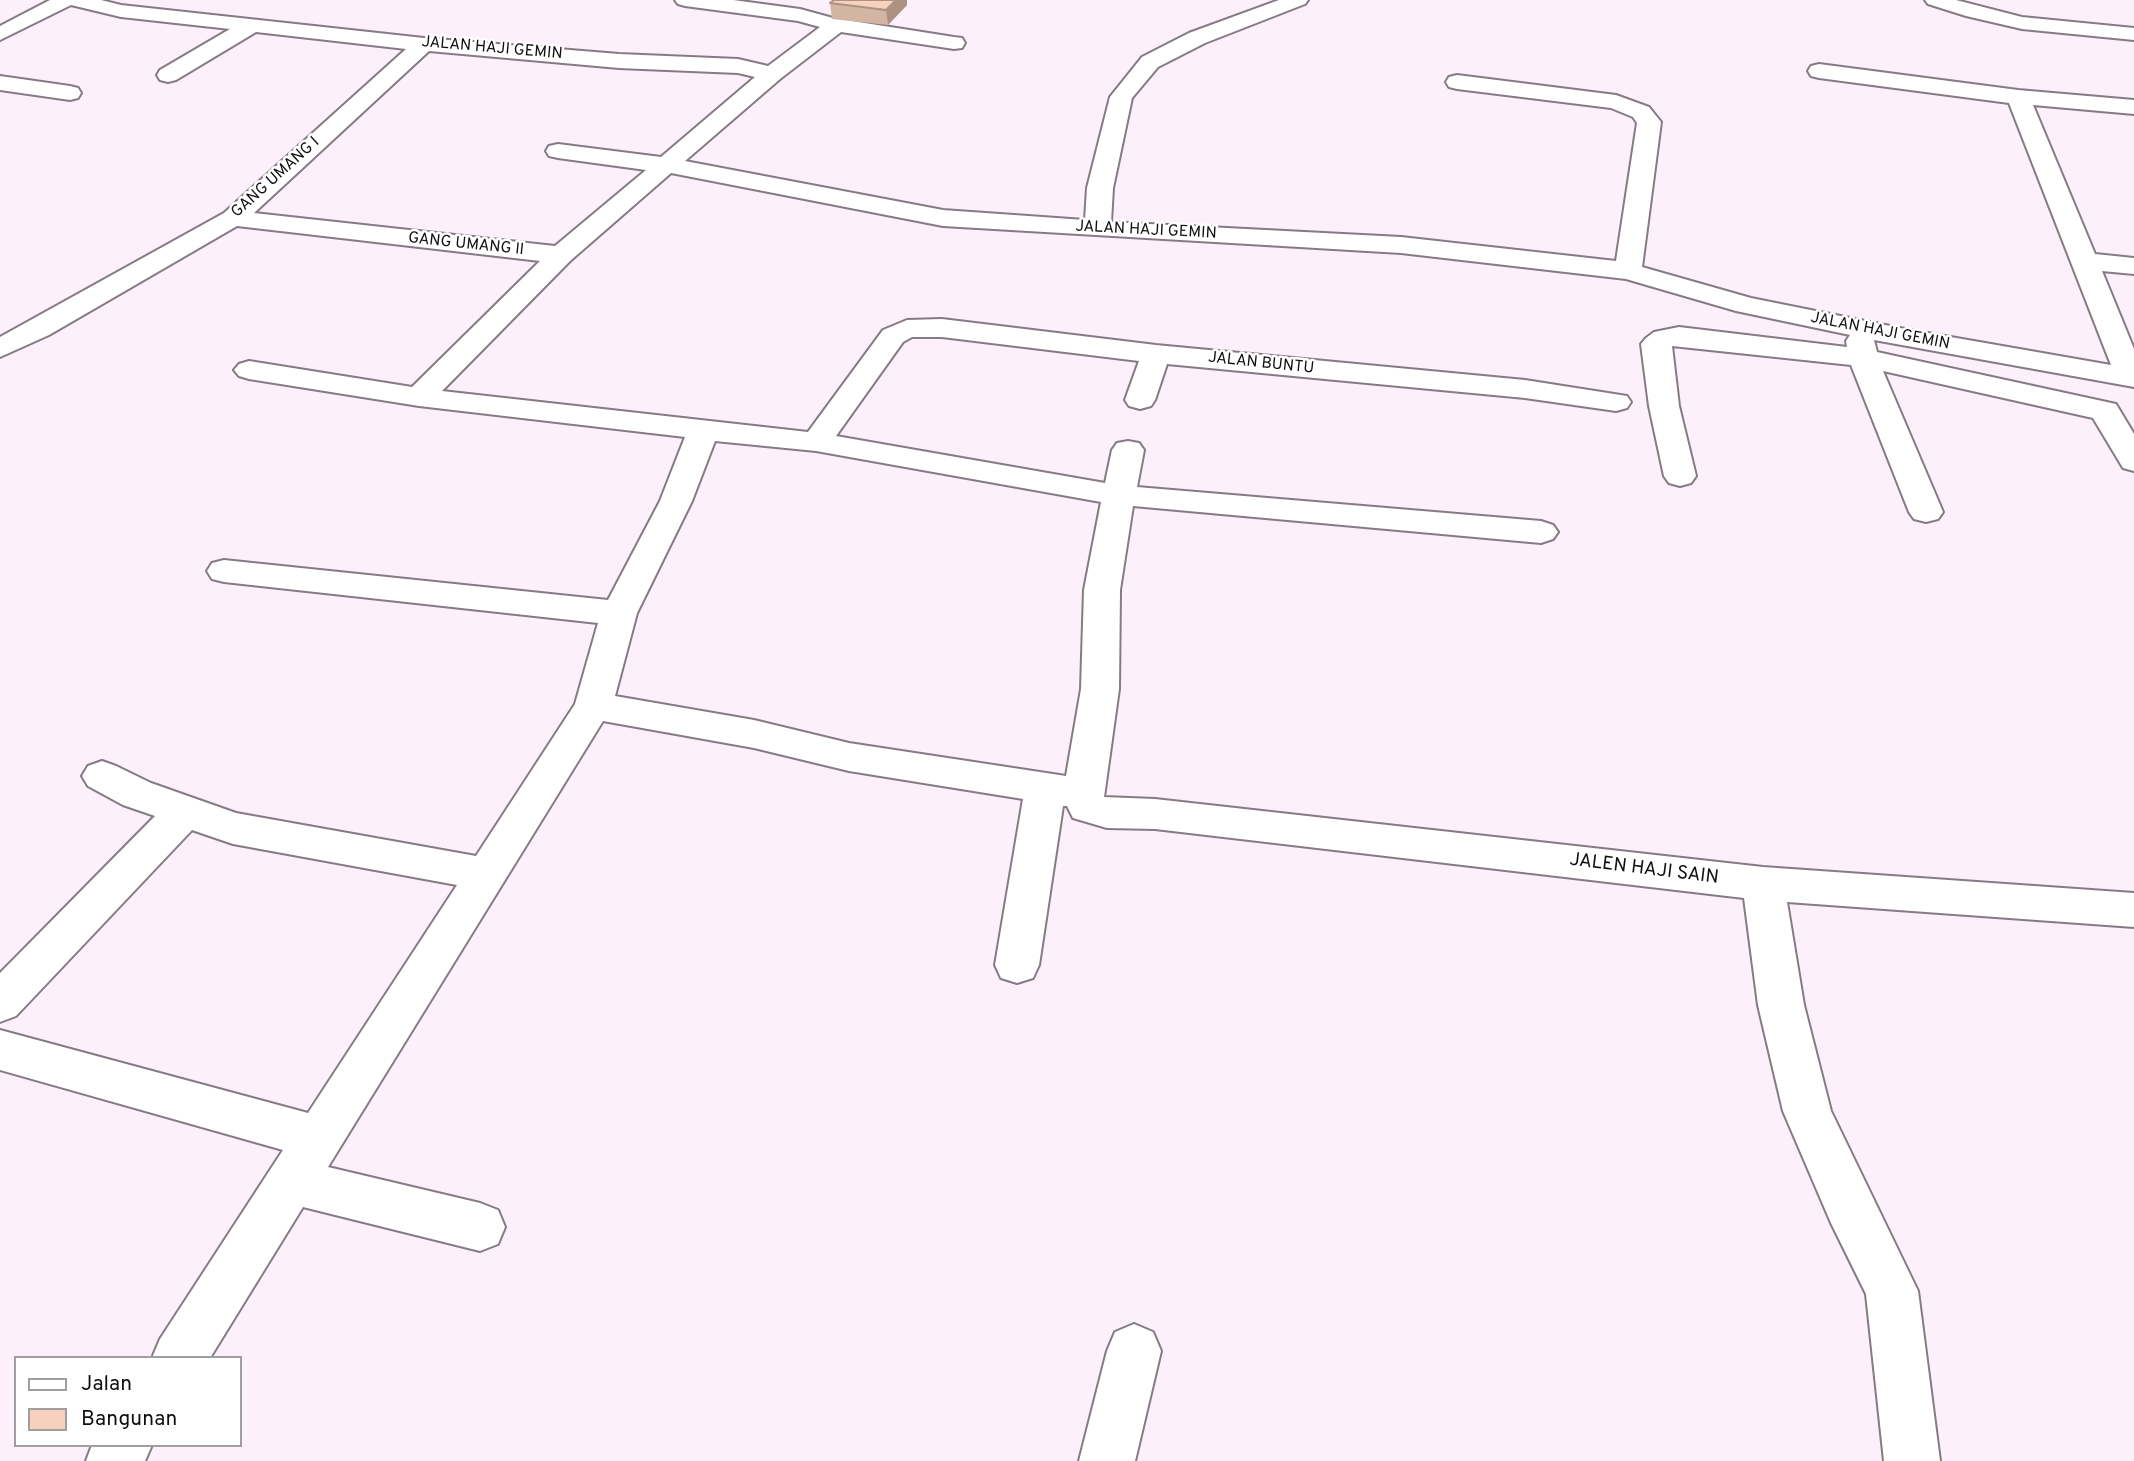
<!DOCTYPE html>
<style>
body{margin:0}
#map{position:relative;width:2134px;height:1461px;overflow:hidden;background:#fcf0fb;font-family:Overpass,sans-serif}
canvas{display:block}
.legend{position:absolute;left:14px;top:1356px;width:228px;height:91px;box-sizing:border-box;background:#fff;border:2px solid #a09fa0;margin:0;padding:9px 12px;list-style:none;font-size:21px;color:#120e12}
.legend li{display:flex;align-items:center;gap:14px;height:35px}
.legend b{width:35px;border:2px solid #a09fa0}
</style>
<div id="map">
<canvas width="2134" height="1461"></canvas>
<ul class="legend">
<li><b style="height:9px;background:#fff"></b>Jalan</li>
<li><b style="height:19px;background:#f7d1bd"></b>Bangunan</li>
</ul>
</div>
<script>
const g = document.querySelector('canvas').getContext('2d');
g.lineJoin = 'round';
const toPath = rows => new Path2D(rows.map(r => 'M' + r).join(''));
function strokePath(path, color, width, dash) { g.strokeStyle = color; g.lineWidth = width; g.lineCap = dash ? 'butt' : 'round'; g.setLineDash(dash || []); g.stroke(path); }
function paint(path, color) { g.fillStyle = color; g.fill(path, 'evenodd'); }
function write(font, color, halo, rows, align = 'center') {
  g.font = font + ' Overpass,sans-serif'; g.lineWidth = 5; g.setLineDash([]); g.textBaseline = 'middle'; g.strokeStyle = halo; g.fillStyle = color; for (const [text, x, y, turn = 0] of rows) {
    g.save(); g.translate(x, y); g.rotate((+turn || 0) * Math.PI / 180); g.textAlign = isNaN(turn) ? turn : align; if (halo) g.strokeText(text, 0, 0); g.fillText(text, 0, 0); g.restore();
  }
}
const minor = toPath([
 [50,0,101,0,121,5,424,38,619,54,738,59,768,66,820,27,798,21,685,6,678,4,675,0,733,0,800,9,833,18,954,37,962,38,965,43,962,48,954,49,841,32,780,79,685,161,943,210,1085,220,1087,188,1110,97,1142,57,1189,33,1279,0,1308,0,1305,4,1205,43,1158,67,1132,98,1113,188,1111,222,1401,237,1616,261,1637,123,1633,117,1611,108,1457,89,1449,87,1446,82,1449,77,1457,75,1616,95,1649,107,1661,122,1642,267,1751,298,1905,329,2111,365,2009,103,1819,78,1811,76,1808,71,1811,66,1819,64,2018,90,2134,100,2134,114,2033,105,2095,254,2134,258,2134,274,2102,271,2134,349,2134,387,1874,340,1877,352,2116,404,2134,434,2134,471,2123,468,2093,418,1883,371,1943,512,1938,519,1926,522,1914,519,1909,512,1851,365,1672,346,1679,406,1696,476,1691,483,1680,486,1669,483,1664,476,1649,406,1641,344,1646,338,1654,332,1679,327,1847,347,1846,341,1850,335,1736,311,1626,279,1401,253,943,226,671,173,570,261,442,391,808,432,883,330,907,320,942,319,1156,345,1525,380,1627,396,1631,402,1627,408,1616,411,1525,398,1167,364,1155,400,1151,406,1140,409,1129,406,1125,400,1139,361,942,337,912,337,903,342,836,436,1105,483,1112,450,1117,443,1128,441,1139,443,1144,450,1137,487,1541,521,1553,525,1558,532,1553,539,1541,543,1133,506,1120,590,1119,689,1104,797,1155,799,1763,867,2134,893,2134,927,1787,902,1804,1005,1831,1111,1918,1291,1940,1461,1884,1461,1866,1294,1831,1223,1783,1111,1758,1005,1744,898,1155,829,1107,828,1073,818,1067,806,1063,806,1039,965,1033,978,1017,983,1001,978,995,965,1023,799,849,771,754,748,603,721,328,1167,480,1203,498,1210,505,1227,498,1244,480,1251,303,1207,210,1358,152,1358,160,1339,283,1150,0,1070,0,1030,308,1113,457,885,233,844,192,830,16,1016,0,1022,0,973,155,816,123,805,88,786,82,776,88,766,102,761,116,766,151,783,236,813,476,856,575,704,598,623,224,582,212,579,207,571,212,563,224,560,608,600,660,501,685,437,419,406,249,379,239,376,234,370,239,364,249,361,412,387,540,261,237,226,49,335,0,357,0,337,224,213,406,49,256,32,176,80,168,82,160,80,157,75,160,70,230,29,121,17,71,5,0,40,0,26,50,0],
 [429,51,619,68,738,73,755,77,661,157,558,144,549,146,546,151,549,156,558,158,646,170,555,246,254,213,429,51],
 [715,441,816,451,1101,502,1084,590,1081,689,1066,776,849,743,754,720,615,696,637,613,692,501,715,441],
 [1925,0,1956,0,2022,17,2134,28,2134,40,2022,29,1966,16,1928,4,1925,0],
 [0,76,70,86,78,88,81,93,78,98,70,100,0,90,0,76],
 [1134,1324,1153,1332,1161,1351,1135,1461,1079,1461,1107,1351,1115,1332,1134,1324],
 [92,1445,152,1445,145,1461,86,1461,92,1445]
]);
strokePath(minor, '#867b85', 4);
paint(minor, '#fff');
paint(toPath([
 [834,0,907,0,907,5,888,25,832,19,830,3]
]), '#d4b4a3');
paint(toPath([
 [896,0,907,0,907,5,888,25,886,10]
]), '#ad9284');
const building = toPath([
 [834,0,896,0,886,10,830,3,834,0]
]);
paint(building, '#f7d1bd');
strokePath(building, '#ad9284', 2);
write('16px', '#120e12', '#fff', [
 ["JALAN HAJI GEMIN",492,49,5],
 ["GANG UMANG I",276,178,-42],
 ["JALAN HAJI GEMIN",1146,231,3],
 ["GANG UMANG II",466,245,6],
 ["JALAN HAJI GEMIN",1880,332,11],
 ["JALAN BUNTU",1261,364,6]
]);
write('19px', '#120e12', '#fff', [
 ["JALEN HAJI SAIN",1644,870,7]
]);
</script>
